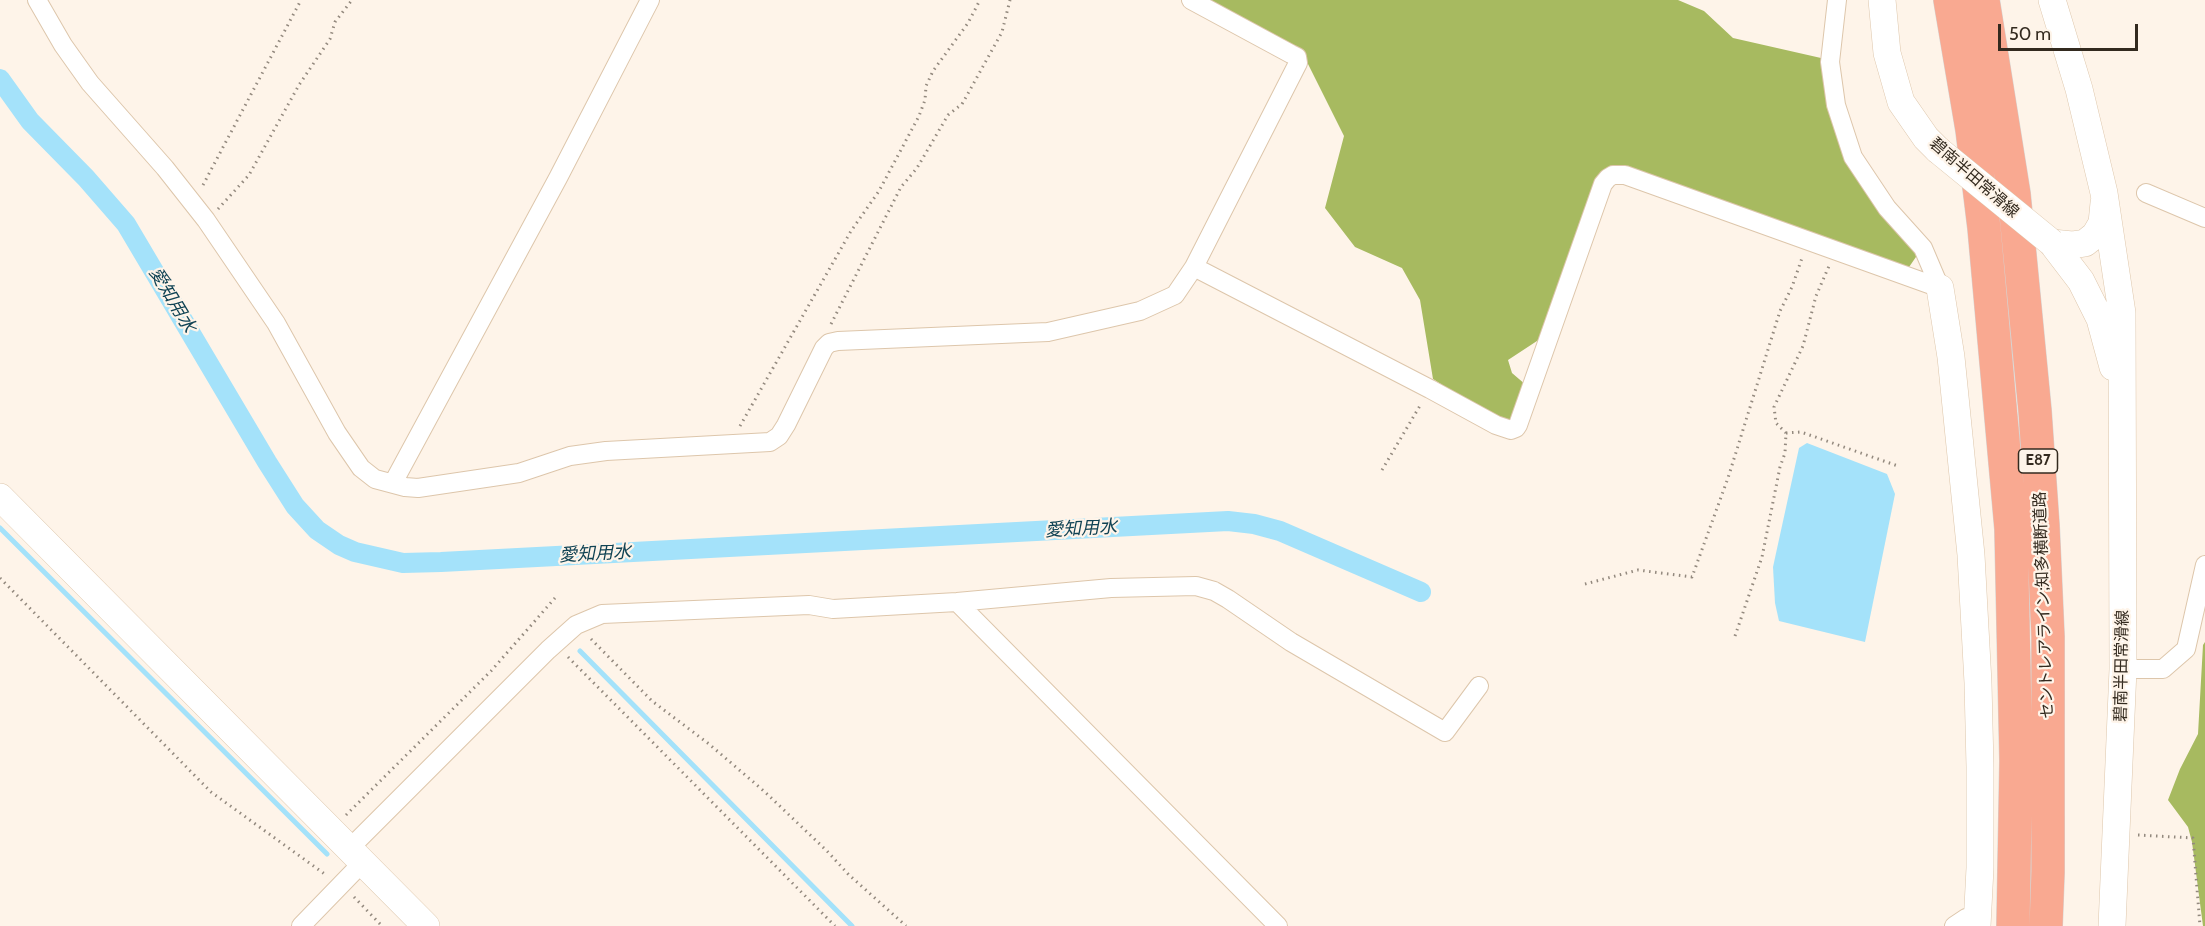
<!DOCTYPE html>
<meta charset="utf-8">
<style>
body{margin:0}
#map{position:relative;width:2205px;height:926px;overflow:hidden;background:#fef4e9;font-family:Cabin,sans-serif}
canvas{display:block}
.scale{position:absolute;left:1998px;top:24px;width:140px;height:27px;box-sizing:border-box;border:3px solid #332a1f;border-top:0;padding-left:8px;font-size:18px;line-height:21px;white-space:nowrap;color:#332a1f;-webkit-text-stroke:4px #fef4e9;paint-order:stroke}
</style>
<div id="map">
<canvas width="2205" height="926"></canvas>
<div class="scale">50 m</div>
</div>
<script>
const g = document.querySelector('canvas').getContext('2d');
g.lineJoin = 'round';
function paint(path, color) { g.fillStyle = color; g.fill(path, 'evenodd'); }
const toPath = rows => new Path2D(rows.map(r => 'M' + r).join(''));
function strokePath(path, color, width, dash) { g.strokeStyle = color; g.lineWidth = width; g.lineCap = dash ? 'butt' : 'round'; g.setLineDash(dash || []); g.stroke(path); }
function write(font, color, halo, rows, align = 'center') {
  g.font = font + ' Cabin,"Noto Sans JP",sans-serif'; g.lineWidth = 4.5; g.setLineDash([]); g.textBaseline = 'middle'; g.strokeStyle = halo; g.fillStyle = color; for (const [text, x, y, turn = 0] of rows) {
    g.save(); g.translate(x, y); g.rotate((+turn || 0) * Math.PI / 180); g.textAlign = isNaN(turn) ? turn : align; if (halo) g.strokeText(text, 0, 0); g.fillText(text, 0, 0); g.restore();
  }
}
paint(toPath([
 [1210,0,1678,0,1704,11,1733,38,1821,58,1827,108,1846,160,1918,254,1907,270,1610,171,1540,339,1508,360,1512,373,1526,385,1512,422,1487,414,1433,379,1420,300,1402,268,1355,247,1325,208,1344,136,1305,58],
 [2205,642,2205,926,2203,926,2192,842,2188,827,2168,800,2180,769,2198,734,2203,645]
]), '#a7ba60');
paint(toPath([
 [1807,443,1887,474,1895,494,1865,642,1779,621,1775,603,1773,567,1799,448]
]), '#a4e2fa');
strokePath(toPath([
 [0,528,327,854],
 [580,651,852,926]
]), '#a4e2fa', 5);
strokePath(toPath([
 [0,79,30,121,86,178,126,224,267,462,295,506,317,530,339,545,355,552,403,563,441,562,1228,521,1254,524,1280,531,1421,592]
]), '#a4e2fa', 20);
const street = toPath([
 [37,0,63,45,90,83,165,168,206,220,276,323,337,433,361,468,375,479,405,487,418,488,519,473,570,456,606,451,770,442,779,436,786,425,824,348,829,343,838,341,1048,332,1140,311,1175,295,1194,267,1298,63,1297,57,1291,54,1191,0],
 [1837,0,1830,62,1836,105,1853,157,1887,208,1923,248,1940,288],
 [2146,193,2205,218],
 [1194,267,1430,389,1496,425,1511,430,1516,428,1518,425,1603,184,1608,178,1613,175,1625,175,1940,288],
 [393,483,558,178,650,0],
 [957,602,1278,926],
 [2123,669,2163,669,2186,649,2205,565],
 [350,848,548,650,576,625,602,614,809,605,833,609,957,602,1111,588,1196,586,1214,591,1228,599,1291,642,1445,732,1479,686],
 [301,926,363,862],
 [1954,926,1966,918,1979,917]
]);
const secondary = toPath([
 [1882,0,1887,53,1901,102,1926,138,1938,150],
 [2052,0,2079,89,2104,193,2122,313,2123,669,2112,926],
 [2052,243,2081,281,2100,319,2113,367],
 [2052,243,2072,245,2085,243,2095,235,2102,223,2104,203],
 [1940,288,1951,357,1971,555,1978,683,1980,767,1980,868,1977,926],
 [0,497,426,926]
]);
const highway = toPath([
 [1950,0,1972,130,1984,228,2011,529,2016,761,2013,926],
 [1983,0,2014,194,2035,411,2043,526,2048,637,2048,872,2046,926]
]);
strokePath(street, '#ddc6ab', 20);
strokePath(secondary, '#ddc6ab', 28);
strokePath(highway, '#d6d4d2', 34);
strokePath(toPath([
 [203,185,301,0],
 [218,209,249,175,299,85,330,39,335,22,352,0],
 [831,324,901,187,917,168,948,115,962,104,966,97,1002,32,1010,0],
 [740,426,851,231,879,191,919,116,925,100,926,86,933,71,968,23,980,0],
 [1786,433,1801,432,1898,466],
 [1382,470,1421,404],
 [0,578,211,792,326,875],
 [1585,584,1638,570,1692,577,1728,478,1780,311,1792,287,1802,258],
 [1735,636,1762,557,1780,467,1785,453,1786,433,1776,423,1774,407,1803,346,1816,296,1829,266],
 [591,639,652,701,709,744,765,792,827,851,849,875,906,926],
 [568,657,835,926],
 [346,815,491,671,555,598],
 [2138,835,2193,838,2200,926],
 [354,897,382,926]
]), '#93897e', 3, [1.5, 4.5]);
strokePath(street, '#fff', 18);
strokePath(secondary, '#fff', 27);
strokePath(highway, '#f9a991', 33);
const secondaryBridge = toPath([
 [1938,150,2052,243]
]);
strokePath(secondaryBridge, '#ddc6ab', 28, []);
strokePath(secondaryBridge, '#fff', 27);
for (const [x, y, w] of [
 [2038,461,39]
]) { const box = new Path2D(); box.roundRect(x - w / 2, y - 12, w, 24, 4.5); g.fillStyle = '#fef4e9'; g.fill(box); strokePath(box, '#332a1f', 1.5); }
write('bold 15px', '#332a1f', null, [
 ["E87",2038,461]
]);
write('16px', '#332a1f', '#fef4e9', [
 ["碧南半田常滑線",1974,178,41],
 ["セントレアライン;知多横断道路",2044,605,-92],
 ["碧南半田常滑線",2122,666,-89]
]);
write('italic 18px', '#104354', '#fef4e9', [
 ["愛知用水",172,300,59],
 ["愛知用水",1081,529,-3],
 ["愛知用水",595,554,-3]
]);
</script>
